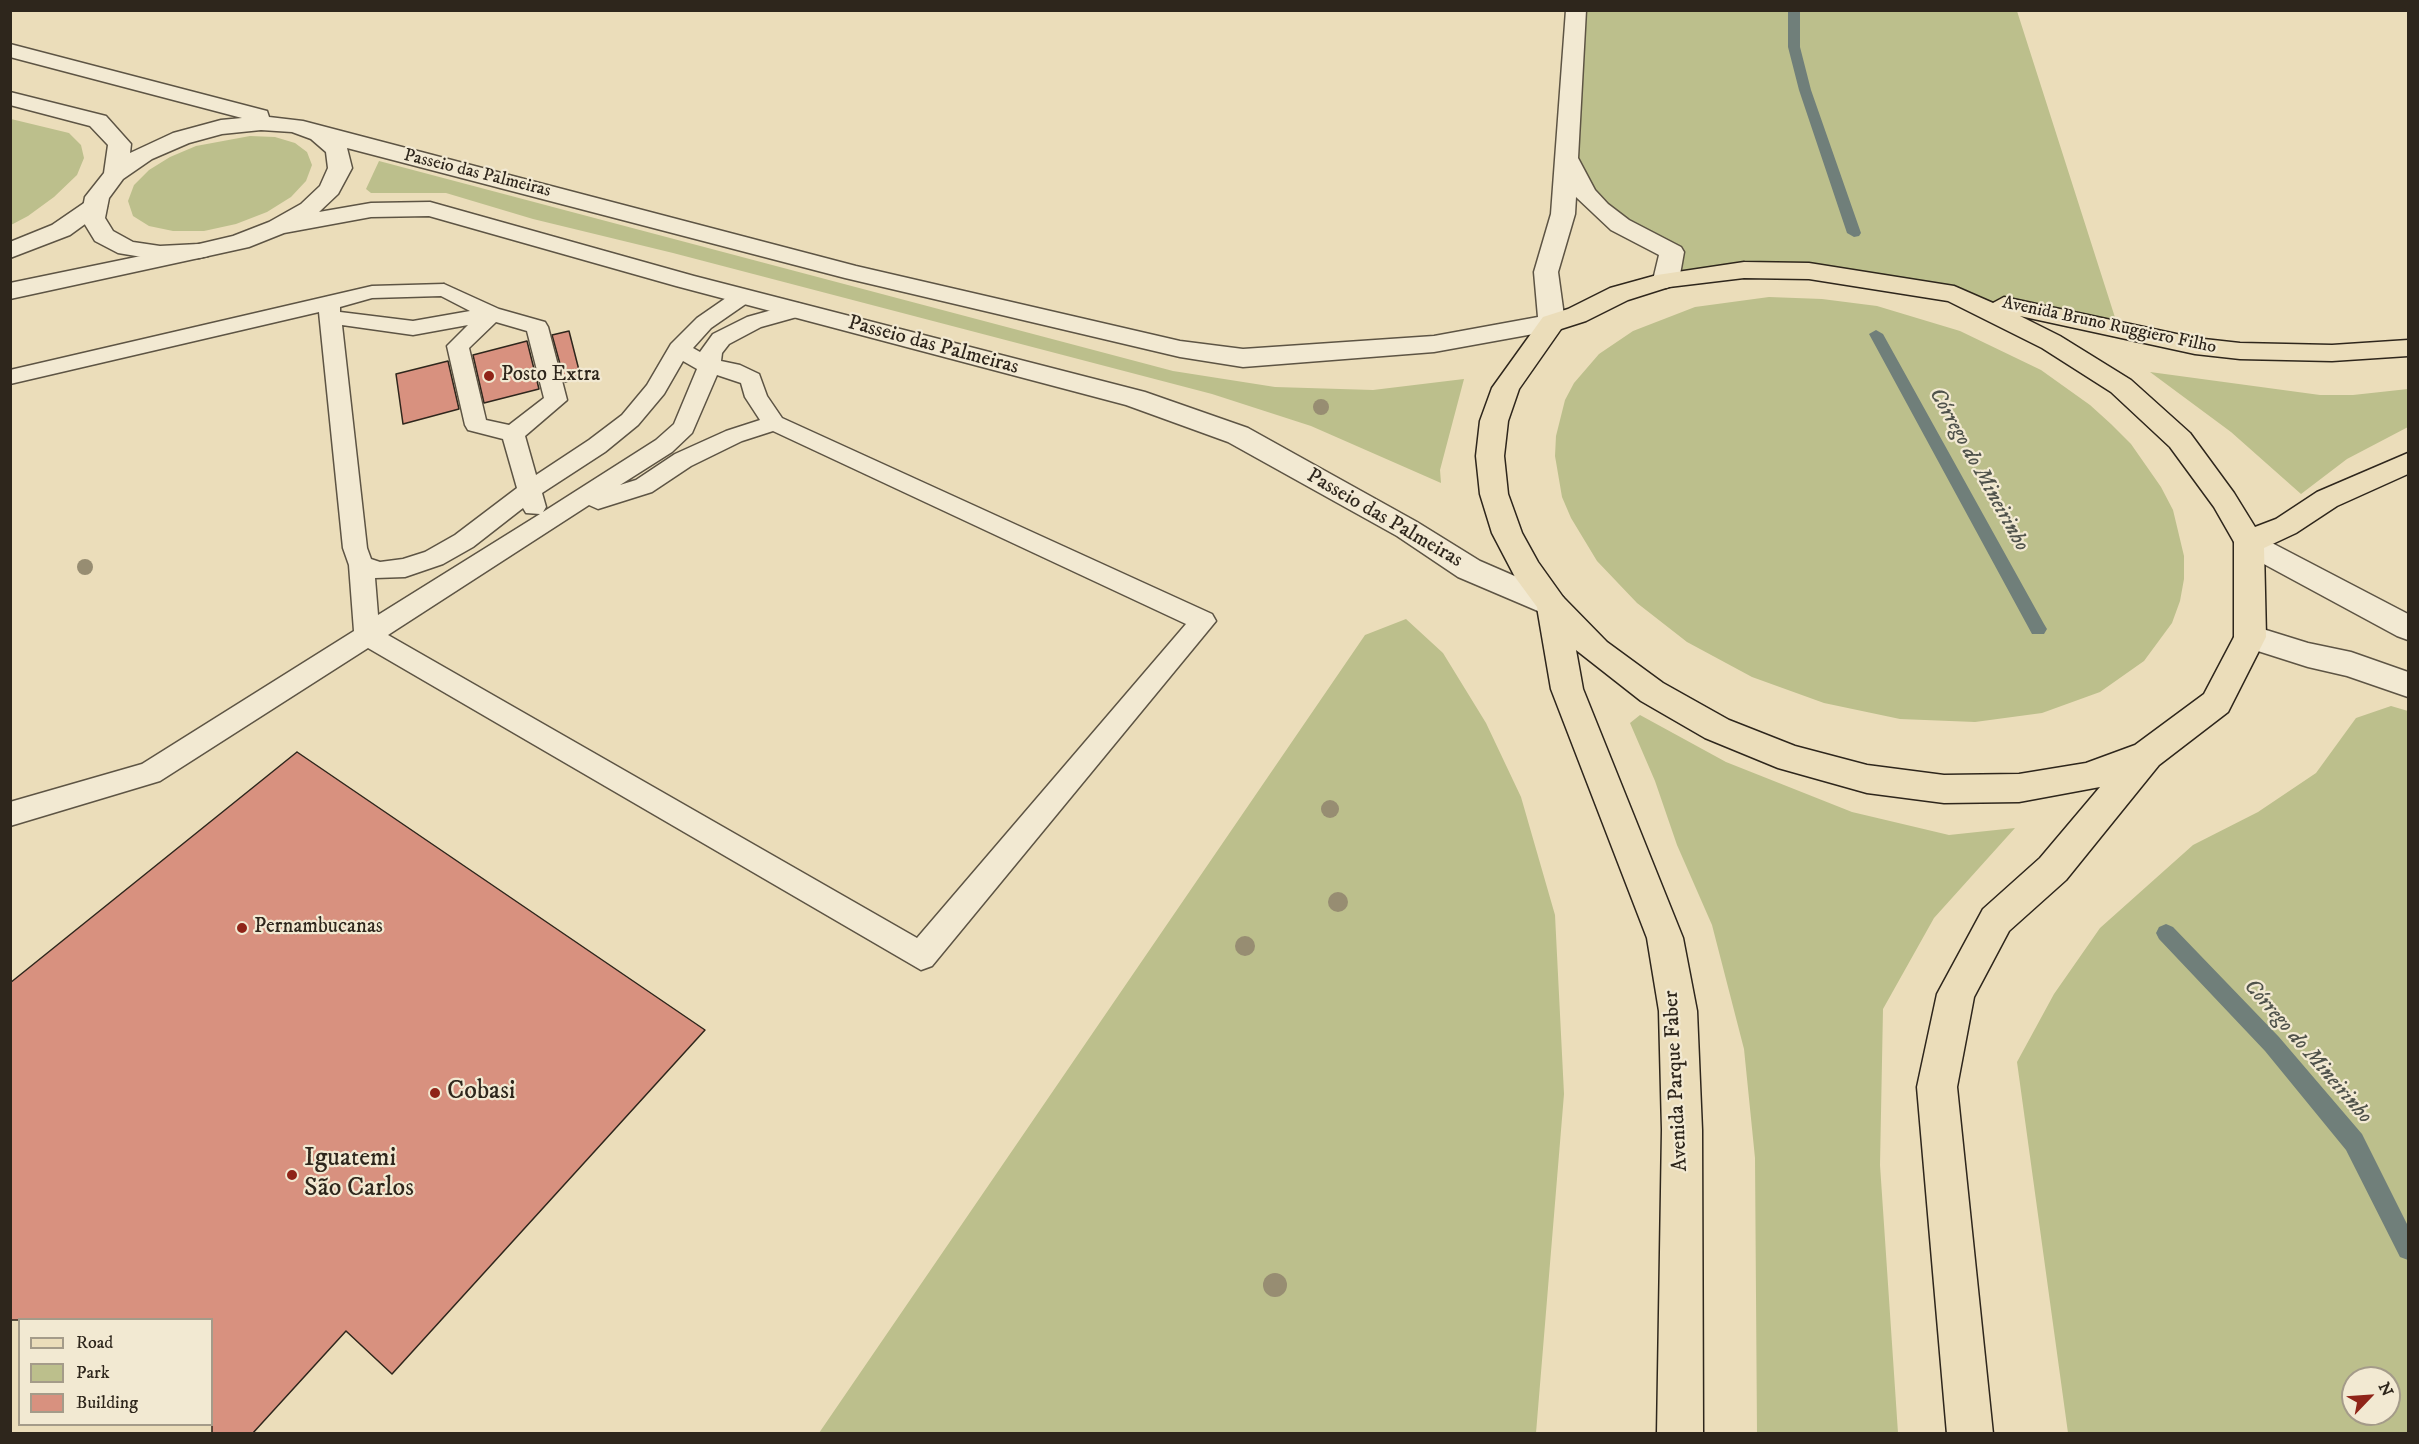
<!DOCTYPE html>
<meta charset="utf-8">
<style>
body{margin:0}
#map{position:relative;width:2419px;height:1444px;overflow:hidden;background:#ebddba;font-family:"IM FELL DW Pica",serif}
canvas{display:block}
.frame{position:absolute;inset:0;border:12px solid #2e261c;pointer-events:none}
.legend{position:absolute;left:18px;top:1318px;width:195px;height:108px;box-sizing:border-box;background:#f2e9d2;border:2px solid #a49b89;margin:0;padding:8px 10px;list-style:none;font-size:18px;color:#2e261c}
.legend li{display:flex;align-items:center;gap:12px;height:30px}
.legend b{width:30px;border:2px solid #a49b89}
.north{position:absolute;left:2341px;top:1366px;width:60px;height:60px;box-sizing:border-box;background:#f2e9d2;border:2px solid #a49b89;border-radius:50%;rotate:65deg;font-size:16px;font-weight:700;line-height:24px;text-align:center;color:#2e261c}
.north::after{content:'';display:block;margin:auto;width:21px;height:27px;background:#8f2418;clip-path:polygon(50% 0,100% 100%,50% 72%,0 100%)}
</style>
<div id="map">
<canvas width="2419" height="1444"></canvas>
<div class="frame"></div>
<ul class="legend">
<li><b style="height:8px;background:#ebddba"></b>Road</li>
<li><b style="height:16px;background:#bcbf8c"></b>Park</li>
<li><b style="height:16px;background:#d8917f"></b>Building</li>
</ul>
<div class="north">N</div>
</div>
<script>
const g = document.querySelector('canvas').getContext('2d');
g.lineJoin = 'round';
function paint(path, color) { g.fillStyle = color; g.fill(path, 'evenodd'); }
const toPath = rows => new Path2D(rows.map(r => 'M' + r).join(''));
function strokePath(path, color, width, dash) { g.strokeStyle = color; g.lineWidth = width; g.lineCap = dash ? 'butt' : 'round'; g.setLineDash(dash || []); g.stroke(path); }
function write(font, color, halo, rows, align = 'center') {
  g.font = font + ' "IM FELL DW Pica",serif'; g.lineWidth = 4.5; g.setLineDash([]); g.textBaseline = 'middle'; g.strokeStyle = halo; g.fillStyle = color; for (const [text, x, y, turn = 0] of rows) {
    g.save(); g.translate(x, y); g.rotate((+turn || 0) * Math.PI / 180); g.textAlign = isNaN(turn) ? turn : align; if (halo) g.strokeText(text, 0, 0); g.fillText(text, 0, 0); g.restore();
  }
}
paint(toPath([
 [1576,11,2017,11,2119,330,1954,294,1809,271,1666,280,1672,252,1644,239,1574,176],
 [11,119,69,133,81,145,84,158,77,175,54,197,28,216,11,225],
 [250,136,275,137,295,143,307,152,312,165,306,181,291,197,267,212,236,224,204,231,173,231,149,226,133,216,128,201,134,185,149,170,170,157,196,146],
 [379,161,1173,371,1275,387,1373,390,1464,379,1440,470,1441,483,1311,426,1212,394,673,253,533,219,446,193,371,193,366,189],
 [1769,297,1822,299,1877,306,1960,331,2041,370,2090,405,2111,424,2131,444,2161,487,2173,510,2184,556,2184,579,2180,601,2172,623,2144,661,2100,692,2042,713,1975,722,1900,719,1824,703,1752,677,1687,642,1637,603,1597,561,1571,518,1562,497,1555,456,1556,436,1565,400,1574,383,1599,354,1633,331,1695,307],
 [2150,372,2320,395,2353,395,2408,389,2408,427,2347,459,2301,494,2231,432],
 [1406,619,1443,653,1486,723,1521,797,1555,915,1564,1094,1536,1433,819,1433,1365,635],
 [2391,706,2408,711,2408,1433,2068,1433,2017,1062,2054,994,2100,928,2193,845,2258,812,2316,773,2356,718],
 [2353,1378,2389,1378,2389,1414,2353,1414],
 [1640,715,1726,762,1852,812,1949,835,2015,828,1934,918,1883,1009,1880,1165,1898,1433,1757,1433,1755,1158,1744,1049,1712,925,1677,845,1655,781,1630,723]
]), '#bcbf8c');
paint(toPath([
 [1788,10,1800,10,1800,47,1811,90,1861,233,1859,236,1854,237,1847,233,1799,90,1788,47,1788,10],
 [1876,330,1883,334,2044,624,2047,629,2044,634,2032,634,1869,334,1876,330],
 [2166,924,2173,927,2279,1037,2362,1134,2408,1226,2408,1260,2400,1257,2346,1150,2265,1051,2159,939,2156,933,2159,927,2166,924]
]), '#707f7a');
const building = toPath([
 [569,331,581,378,565,382,552,335,569,331],
 [527,341,539,389,484,403,473,355,527,341],
 [448,361,459,409,403,424,396,374,448,361],
 [297,752,705,1030,392,1374,346,1331,252,1434,212,1434,212,1320,10,1320,10,983,297,752]
]);
paint(building, '#d8917f');
strokePath(building, '#2e261c', 1.5);
const service = toPath([
 [444,284,499,309,545,322,548,327,567,400,525,436,536,475,589,440,622,415,647,385,671,344,697,318,736,291,743,290,750,291,753,296,750,301,711,328,693,348,700,352,713,334,747,317,797,303,804,305,807,310,804,315,761,327,729,344,722,353,721,361,740,365,759,374,767,396,782,418,1212,614,1216,621,932,966,921,970,368,648,160,781,10,826,10,802,142,764,354,631,349,565,343,548,319,312,10,384,10,370,372,286,444,284],
 [441,296,470,311,413,321,340,312,340,307,372,298,441,296],
 [496,322,527,331,544,398,509,425,486,420,469,348,496,322],
 [342,325,413,335,468,325,447,346,465,425,468,430,503,439,517,488,455,535,425,552,403,559,380,562,371,559,367,548,342,325],
 [683,361,697,369,674,424,656,440,543,512,546,507,542,493,605,452,638,425,664,394,683,361],
 [717,375,741,383,745,397,760,420,726,431,675,454,636,480,620,485,672,452,692,433,717,375],
 [773,431,1186,624,917,938,388,635,589,505,598,509,652,492,691,466,742,441,773,431],
 [523,508,526,513,540,514,378,615,375,578,405,577,443,564,473,547,523,508]
]);
const minor = toPath([
 [95,199,103,201,107,206,103,211,70,235,10,258,10,242,52,225,87,201,95,199],
 [199,244,208,246,211,251,208,256,10,299,10,283,199,244],
 [2249,531,2408,614,2408,640,2397,636,2238,550,2234,542,2238,534,2249,531],
 [2250,625,2308,643,2351,652,2408,672,2408,697,2347,676,2308,667,2239,645,2234,637,2239,629,2250,625]
]);
const tertiary = toPath([
 [1566,10,1586,10,1578,158,1595,190,1608,204,1629,220,1681,247,1684,252,1679,280,1675,285,1666,288,1657,285,1653,280,1659,255,1611,230,1576,197,1575,214,1558,272,1565,323,1561,329,1434,352,1243,367,1180,357,845,278,347,148,352,168,338,194,319,212,371,203,430,202,694,276,1145,392,1248,428,1417,522,1480,561,1563,597,1567,605,1563,613,1552,617,1458,577,1397,536,1228,442,1126,405,676,286,429,216,371,217,284,233,249,247,199,258,160,260,118,253,95,241,81,218,85,197,104,173,108,145,90,126,10,105,10,92,106,116,131,144,130,153,173,133,221,120,242,118,10,57,10,44,267,111,269,117,303,121,856,266,1180,341,1243,349,1434,336,1538,317,1534,272,1551,214,1566,10],
 [261,130,292,132,311,139,326,152,328,168,320,186,301,204,269,222,233,236,199,244,160,246,133,242,113,231,105,218,109,198,123,179,152,159,189,143,222,134,261,130]
]);
const primary = toPath([
 [1744,262,1809,263,1954,286,1993,303,2004,297,2195,338,2240,343,2332,345,2408,340,2408,356,2332,361,2240,359,2195,354,2020,316,2060,336,2131,380,2190,433,2234,493,2255,527,2276,519,2317,492,2408,453,2408,474,2337,506,2296,533,2264,548,2266,637,2228,712,2159,765,2066,880,2009,931,1974,997,1957,1087,1993,1434,1947,1434,1917,1087,1937,994,1983,909,2040,858,2100,787,2019,802,1944,803,1867,793,1778,768,1705,738,1641,701,1576,650,1583,689,1683,938,1697,1011,1702,1130,1703,1434,1657,1434,1662,1130,1659,1011,1647,938,1551,689,1537,607,1515,577,1492,533,1480,494,1476,456,1480,421,1492,388,1543,317,1568,309,1610,288,1657,275,1744,262],
 [1744,278,1809,279,1948,301,2042,348,2111,392,2170,447,2214,507,2234,542,2234,637,2204,694,2135,745,2086,763,2019,774,1944,775,1867,765,1795,746,1729,720,1663,683,1607,642,1563,597,1538,562,1522,533,1508,494,1504,456,1508,421,1519,389,1561,329,1586,321,1628,300,1669,287,1744,278]
]);
strokePath(service, '#5d5444', 3);
strokePath(minor, '#5d5444', 3);
strokePath(tertiary, '#5d5444', 3);
strokePath(primary, '#2e261c', 3);
paint(service, '#f2e9d2');
paint(minor, '#f2e9d2');
paint(tertiary, '#f2e9d2');
paint(primary, '#ebddba');
g.fillStyle = '#978d72';
for (const [x, y, r] of [
 [1321,407,8],
 [85,567,8],
 [1330,809,9],
 [1338,902,10],
 [1245,946,10],
 [1275,1285,12]
]) { g.beginPath(); g.arc(x, y, r, 0, 2 * Math.PI); g.fill(); }
for (const [x, y, r, color] of [
 [489,376,6,"#8f2418"],
 [242,928,6,"#8f2418"],
 [435,1093,6,"#8f2418"],
 [292,1175,6,"#8f2418"]
]) { const dot = new Path2D(); dot.arc(x, y, r, 0, 2 * Math.PI); g.fillStyle = color; g.fill(dot); strokePath(dot, '#f2e9d2', 2); }
write('18px', '#2e261c', '#f2e9d2', [
 ["Passeio das Palmeiras",477,174,14],
 ["Avenida Bruno Ruggiero Filho",2109,326,12]
]);
write('21px', '#2e261c', '#f2e9d2', [
 ["Passeio das Palmeiras",933,346,15],
 ["Passeio das Palmeiras",1384,519,30],
 ["Avenida Parque Faber",1677,1081,-93]
]);
write('21px', '#2e261c', '#f2e9d2', [
 ["Posto Extra",501,376],
 ["Pernambucanas",254,928]
], 'left');
write('italic 22px', '#4f524b', '#f2e9d2', [
 ["Córrego do Mineirinho",1978,470,61],
 ["Córrego do Mineirinho",2307,1052,49]
]);
write('26px', '#2e261c', '#f2e9d2', [
 ["Cobasi",447,1093],
 ["Iguatemi",304,1160],
 ["São Carlos",304,1190]
], 'left');
</script>
